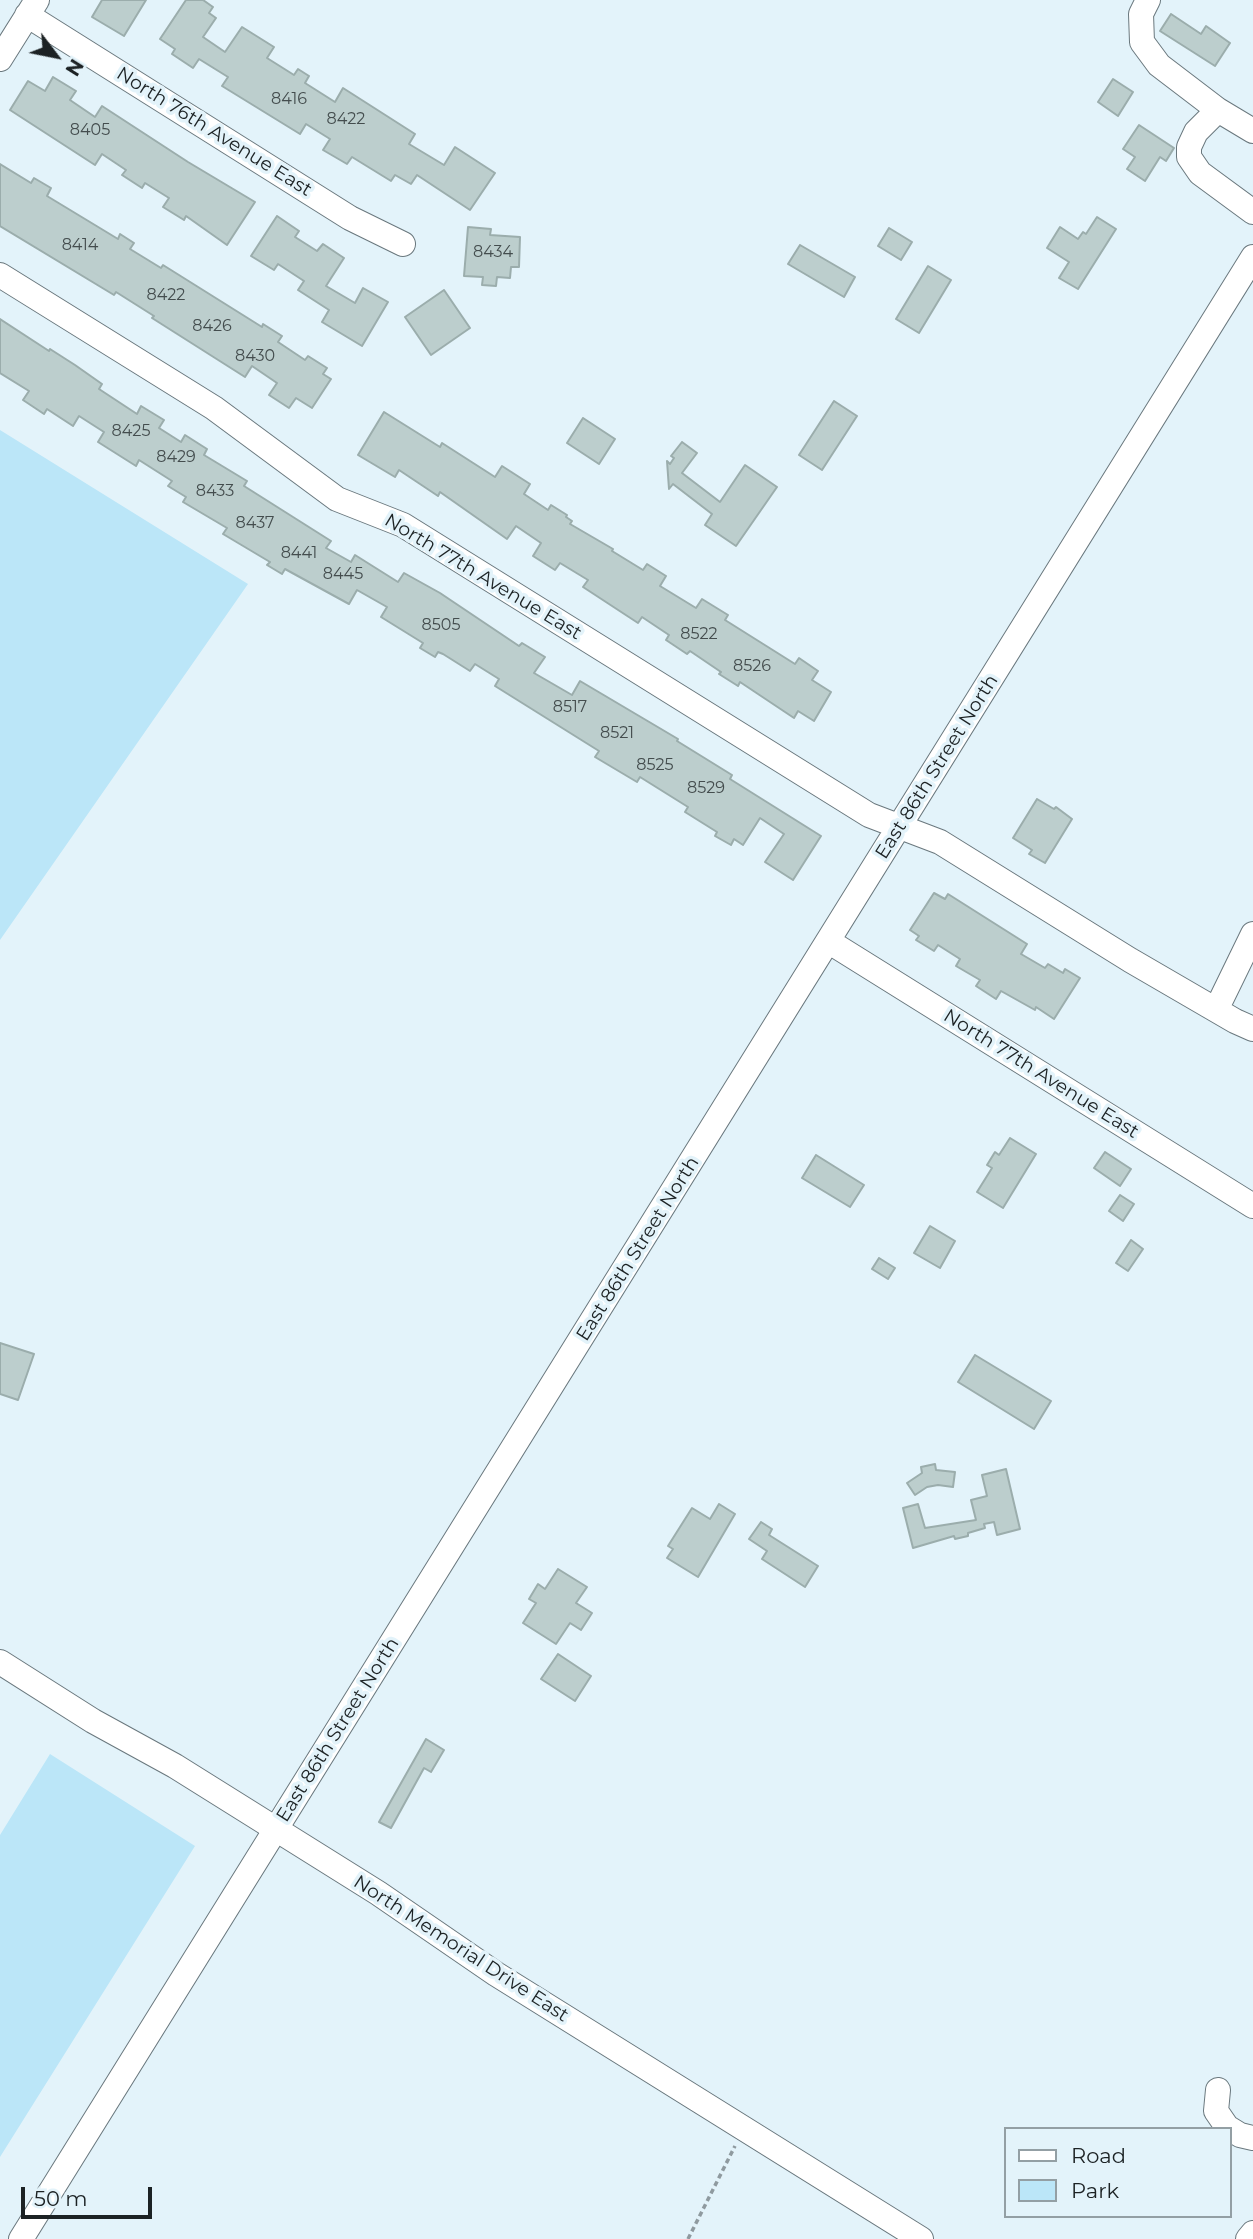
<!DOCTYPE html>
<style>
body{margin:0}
#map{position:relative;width:1253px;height:2239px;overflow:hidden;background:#e3f3fa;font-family:Montserrat,sans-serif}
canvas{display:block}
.legend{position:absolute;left:1004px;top:2127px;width:228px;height:91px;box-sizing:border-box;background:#e3f3fa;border:2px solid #939fa4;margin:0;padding:9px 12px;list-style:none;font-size:21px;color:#1c2224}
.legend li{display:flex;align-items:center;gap:14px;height:35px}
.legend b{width:35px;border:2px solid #939fa4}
.north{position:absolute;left:21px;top:21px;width:70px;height:70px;-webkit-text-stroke:5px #e3f3fa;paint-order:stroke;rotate:122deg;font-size:19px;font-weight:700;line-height:28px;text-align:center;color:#1c2224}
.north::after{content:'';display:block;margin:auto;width:24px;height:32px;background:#1c2224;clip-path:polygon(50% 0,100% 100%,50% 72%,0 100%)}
.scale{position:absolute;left:21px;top:2187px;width:131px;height:32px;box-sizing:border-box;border:4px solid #1c2224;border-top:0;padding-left:9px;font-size:21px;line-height:24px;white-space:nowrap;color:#1c2224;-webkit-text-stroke:5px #e3f3fa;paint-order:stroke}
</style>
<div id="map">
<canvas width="1253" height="2239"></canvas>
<ul class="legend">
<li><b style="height:9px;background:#fff"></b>Road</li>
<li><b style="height:19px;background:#bbe6f8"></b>Park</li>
</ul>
<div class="north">N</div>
<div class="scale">50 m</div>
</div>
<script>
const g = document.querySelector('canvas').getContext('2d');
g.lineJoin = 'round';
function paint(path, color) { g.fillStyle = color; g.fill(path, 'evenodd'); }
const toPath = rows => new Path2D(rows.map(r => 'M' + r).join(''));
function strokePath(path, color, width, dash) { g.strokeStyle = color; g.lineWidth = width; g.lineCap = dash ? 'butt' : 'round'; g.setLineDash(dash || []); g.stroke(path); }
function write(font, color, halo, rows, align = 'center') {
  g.font = font + ' Montserrat,sans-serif'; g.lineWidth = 7; g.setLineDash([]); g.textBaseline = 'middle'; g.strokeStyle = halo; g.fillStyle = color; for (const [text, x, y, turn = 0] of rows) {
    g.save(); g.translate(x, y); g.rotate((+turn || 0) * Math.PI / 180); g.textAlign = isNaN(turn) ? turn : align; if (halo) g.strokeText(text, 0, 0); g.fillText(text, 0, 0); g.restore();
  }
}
paint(toPath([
 [0,430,248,584,0,940],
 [50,1754,195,1846,0,2157,0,1835]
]), '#bbe6f8');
const building = toPath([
 [102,0,146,0,124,36,92,17,102,0],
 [186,0,203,0,213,7,209,13,216,18,203,37,225,52,242,27,274,47,267,58,294,75,298,69,309,76,305,83,335,102,343,88,415,134,409,144,444,165,455,147,495,173,470,210,417,175,411,184,395,175,391,181,352,157,347,164,323,150,330,139,306,124,300,134,222,86,228,77,199,59,193,68,172,54,175,49,160,39,186,0],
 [1171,14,1201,34,1206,26,1230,43,1215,66,1160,31,1171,14],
 [53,77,76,91,70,100,95,117,102,106,188,162,255,202,227,245,186,216,184,220,163,207,169,198,145,183,142,188,122,175,126,170,102,154,95,165,10,110,28,81,45,91,53,77],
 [1113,79,1133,92,1118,116,1098,102,1113,79],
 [1139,125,1174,148,1166,161,1160,157,1145,181,1127,169,1135,157,1123,149,1139,125],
 [0,164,31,183,34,178,51,188,47,196,118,239,120,234,134,243,130,249,161,268,163,265,262,327,263,324,282,336,278,342,305,360,308,356,327,368,323,374,331,379,312,408,296,398,289,408,269,395,277,383,252,366,245,377,152,318,154,316,116,292,114,295,0,226,0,164],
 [277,216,299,231,295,237,317,251,323,244,344,258,326,286,355,303,363,288,388,302,362,346,322,322,329,310,298,290,304,281,278,264,274,270,251,256,277,216],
 [1097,217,1116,229,1078,289,1059,278,1069,262,1047,248,1060,227,1078,239,1083,232,1086,234,1097,217],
 [468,227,491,229,490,235,520,237,519,267,511,267,510,278,497,277,496,286,482,285,483,277,464,276,468,227],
 [889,228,912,242,901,260,878,246,889,228],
 [800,245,855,277,844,297,788,264,800,245],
 [928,266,951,280,919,333,896,319,928,266],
 [444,290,470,328,431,355,405,317,444,290],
 [0,319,49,351,50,349,75,365,102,384,99,389,137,414,141,406,164,420,159,428,181,442,185,435,207,449,204,455,247,481,244,486,331,541,326,548,351,562,355,555,398,582,404,573,440,593,519,646,522,643,545,657,534,673,572,695,580,681,678,739,677,741,732,775,730,779,821,836,793,880,765,862,784,834,760,818,743,845,734,839,731,845,715,836,717,832,685,812,688,807,640,777,637,782,595,757,599,751,495,686,499,679,475,664,470,671,443,654,438,652,435,657,420,648,423,643,381,617,387,607,357,590,349,604,285,569,282,574,267,565,270,562,223,534,227,528,183,502,186,497,168,486,172,481,139,460,136,466,98,442,104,432,79,416,73,426,47,409,44,414,23,400,29,391,0,373,0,319],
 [834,401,857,416,822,470,799,455,834,401],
 [384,412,440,447,442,443,495,477,502,466,530,484,524,494,548,510,551,505,567,515,566,517,572,521,570,524,613,549,612,551,643,570,647,564,666,576,660,586,696,608,702,599,728,615,725,620,795,664,799,658,818,671,812,680,831,692,814,721,798,711,794,718,740,682,738,686,719,674,721,672,690,651,687,654,666,640,669,635,642,617,638,623,583,587,588,580,560,563,555,570,533,556,541,543,516,526,507,539,440,492,438,496,399,470,395,477,358,455,384,412],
 [583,418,615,439,599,464,567,443,583,418],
 [682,442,697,453,682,473,720,502,745,465,777,487,736,546,705,525,712,514,673,484,669,489,667,461,670,464,674,458,671,456,682,442],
 [1037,799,1054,809,1056,807,1072,819,1045,863,1029,854,1032,850,1013,838,1037,799],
 [934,893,945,899,948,894,1027,944,1021,954,1045,968,1048,964,1063,973,1065,969,1080,978,1054,1019,1036,1007,1035,1010,1001,991,996,999,976,986,980,980,956,966,960,959,938,945,934,951,916,940,919,936,910,930,934,893],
 [1010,1138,1036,1154,1003,1208,977,1192,992,1168,987,1165,995,1152,999,1155,1010,1138],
 [1105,1152,1131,1169,1120,1186,1094,1168,1105,1152],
 [816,1155,864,1185,850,1207,802,1178,816,1155],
 [1120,1195,1134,1204,1123,1221,1109,1211,1120,1195],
 [930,1226,955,1241,940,1268,914,1253,930,1226],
 [1131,1240,1143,1249,1128,1271,1116,1263,1131,1240],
 [879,1258,895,1268,888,1279,872,1269,879,1258],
 [0,1343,34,1354,18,1400,0,1394,0,1343],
 [975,1355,1051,1401,1034,1429,958,1382,975,1355],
 [935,1464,936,1470,955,1472,953,1487,938,1485,927,1487,915,1495,907,1483,922,1473,921,1467,935,1464],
 [1006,1469,1020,1529,997,1535,994,1522,984,1524,985,1528,968,1533,968,1536,955,1539,954,1536,913,1548,903,1508,918,1504,925,1528,976,1520,971,1500,987,1496,982,1475,1006,1469],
 [719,1504,735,1514,698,1577,667,1558,673,1549,668,1546,692,1508,710,1519,719,1504],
 [761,1522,772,1529,769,1535,818,1566,805,1587,762,1559,767,1551,749,1539,761,1522],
 [558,1569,587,1587,576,1603,592,1613,581,1630,570,1623,556,1644,523,1623,536,1603,529,1599,538,1584,545,1589,558,1569],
 [558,1654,591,1676,575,1701,541,1679,558,1654],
 [426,1739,444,1750,431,1772,424,1768,391,1828,379,1822,426,1739]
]);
paint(building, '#bccecd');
strokePath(building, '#9badac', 2);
const minor = toPath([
 [1148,0,1141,14,1142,42,1159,65,1218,110,1253,131],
 [27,15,350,218,403,244],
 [0,59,37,0],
 [1218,110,1196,132,1189,147,1189,157,1200,173,1253,212],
 [0,275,214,408,337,499,403,525,869,815,940,842,1130,960,1235,1021,1253,1029],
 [828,941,1253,1206],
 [1216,1010,1253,934],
 [0,1662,93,1721,175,1766,378,1893,496,1974,921,2239],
 [1218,2090,1216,2111,1227,2127,1240,2135,1253,2138],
 [21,2239,1253,257],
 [1248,2239,1253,2233]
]);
strokePath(minor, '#6a787e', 26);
strokePath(toPath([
 [688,2239,735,2146]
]), '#8f9a9f', 3.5, [5, 3.5]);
strokePath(minor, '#fff', 24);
write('16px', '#444d4e', null, [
 ["8416",289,99],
 ["8422",346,119],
 ["8405",90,130],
 ["8414",80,245],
 ["8434",493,252],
 ["8422",166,295],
 ["8426",212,326],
 ["8430",255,356],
 ["8425",131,431],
 ["8429",176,457],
 ["8433",215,491],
 ["8437",255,523],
 ["8441",299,553],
 ["8445",343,574],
 ["8505",441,625],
 ["8522",699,634],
 ["8526",752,666],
 ["8517",570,707],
 ["8521",617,733],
 ["8525",655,765],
 ["8529",706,788]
]);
write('19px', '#1c2224', '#e3f3fa', [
 ["North 76th Avenue East",214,132,32],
 ["North 77th Avenue East",483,577,31],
 ["East 86th Street North",937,767,-58],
 ["North 77th Avenue East",1041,1074,32],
 ["East 86th Street North",638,1249,-58],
 ["East 86th Street North",338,1730,-58],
 ["North Memorial Drive East",461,1949,33]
]);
</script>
